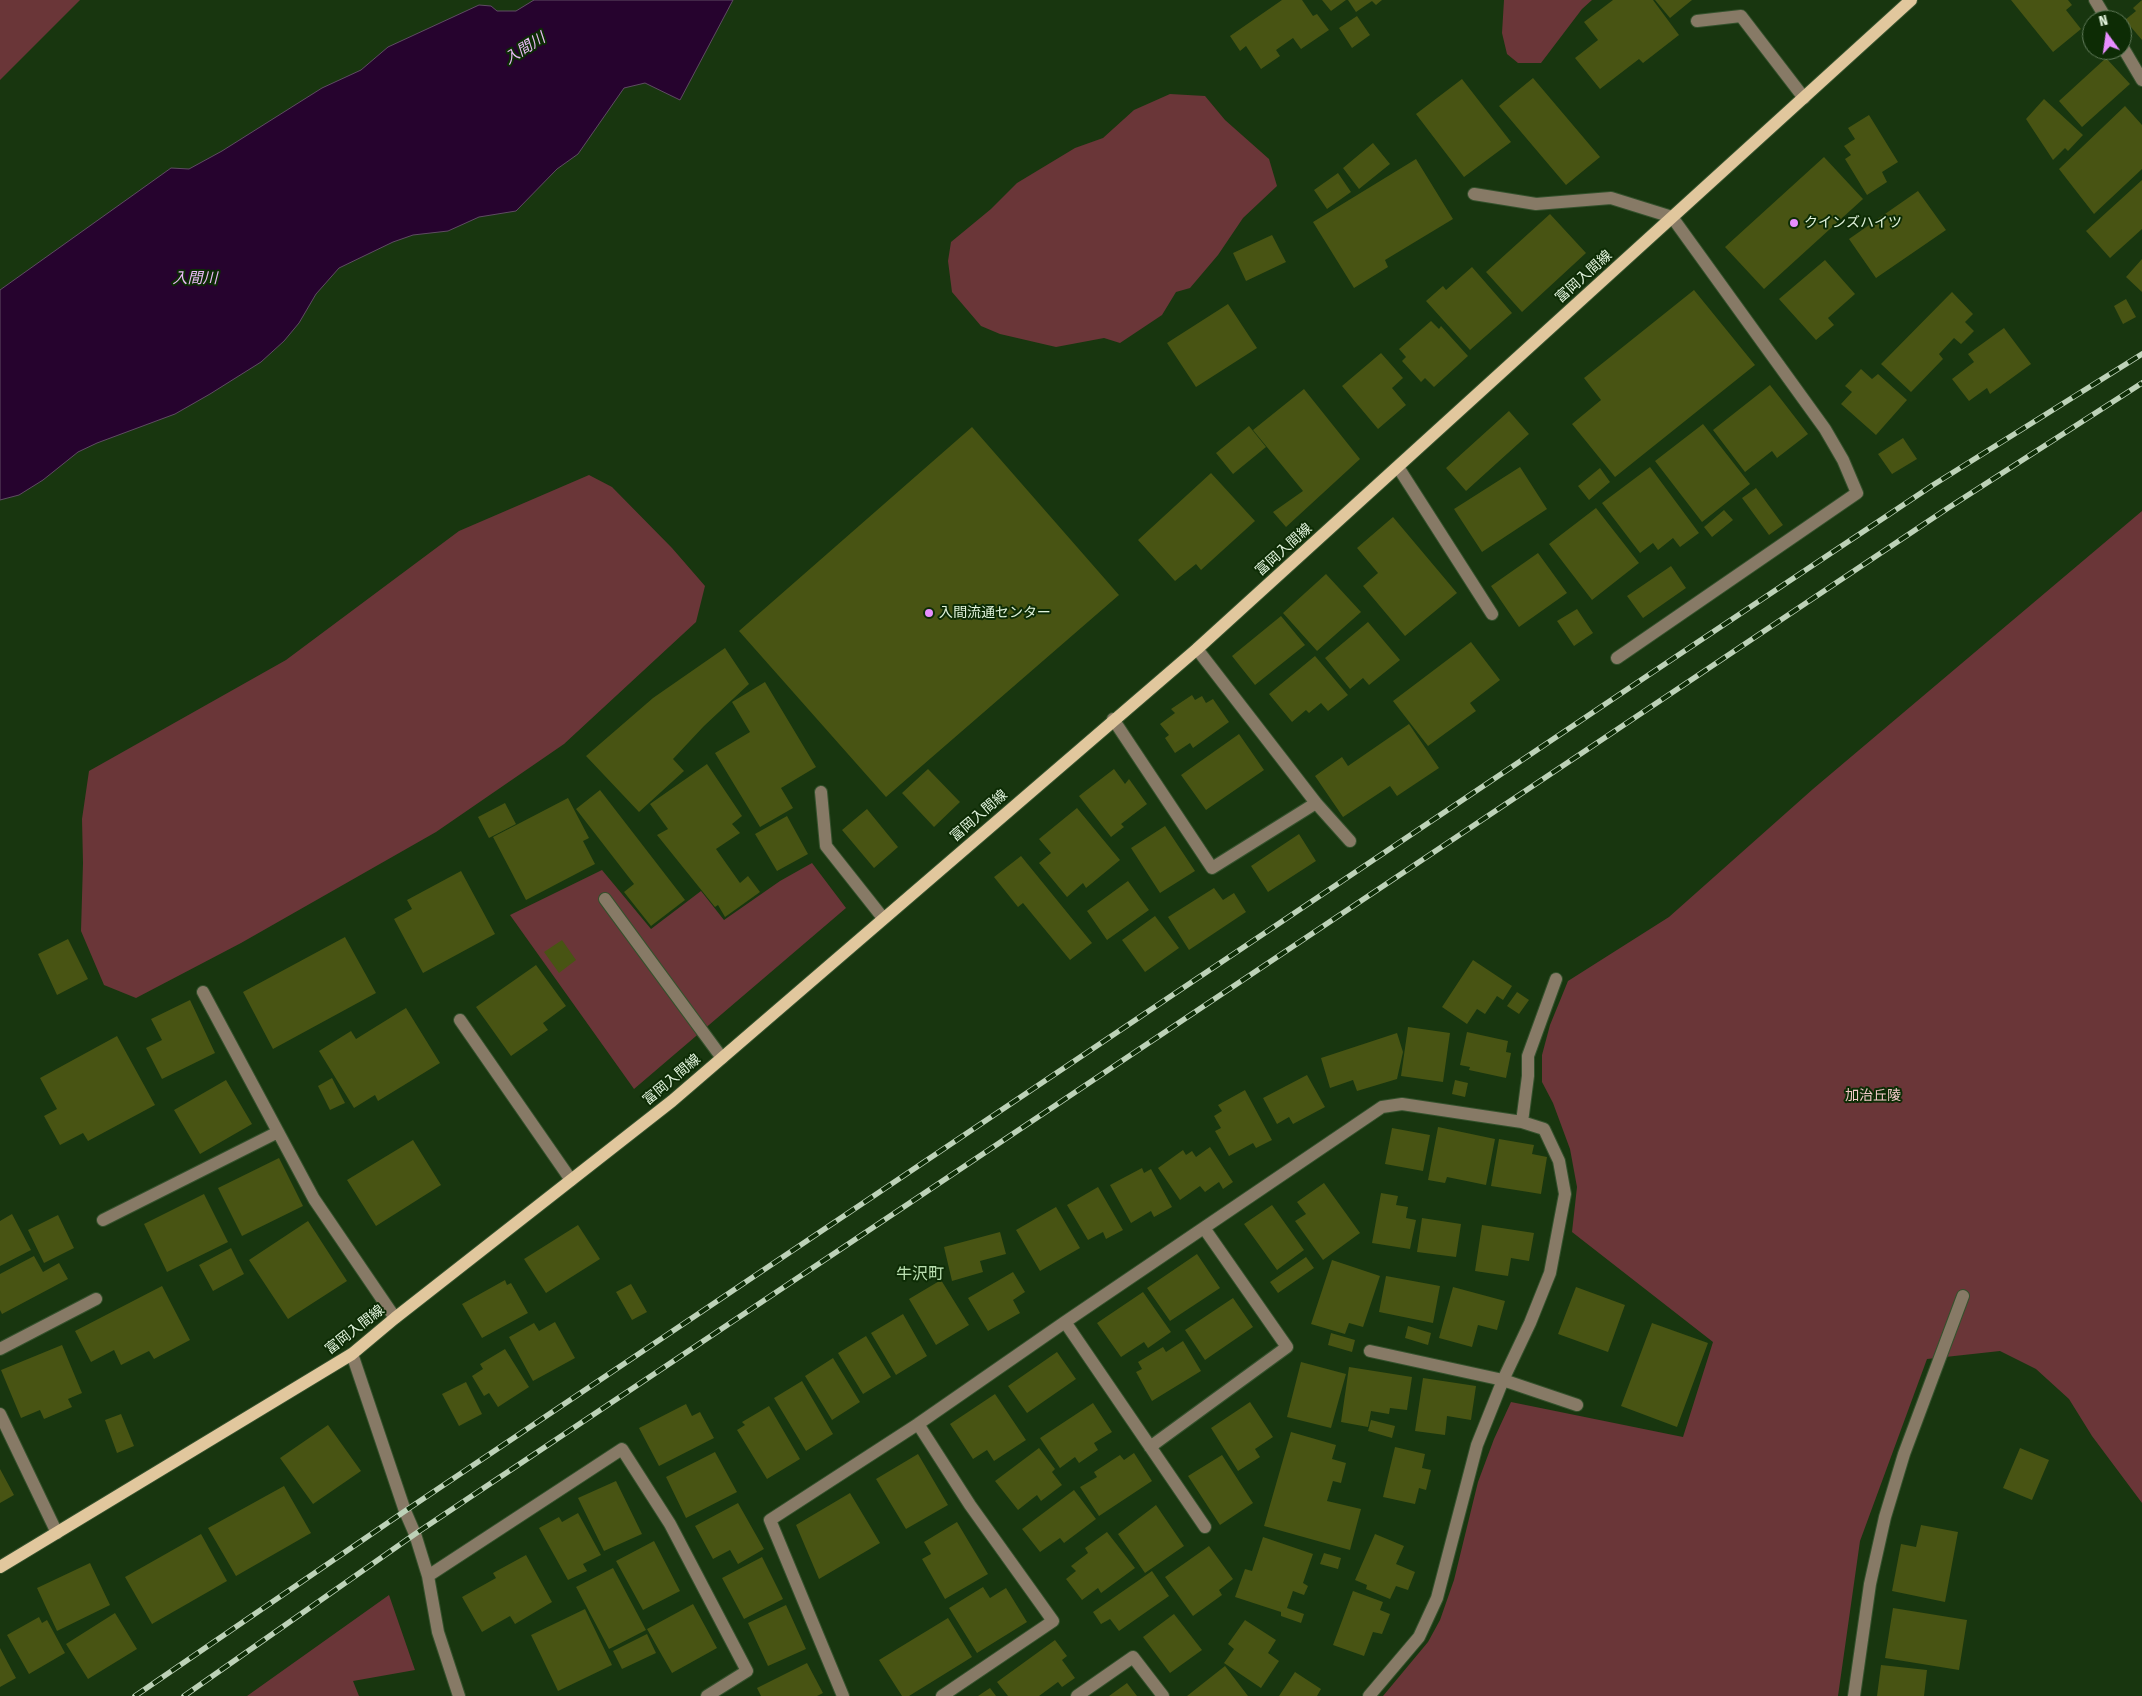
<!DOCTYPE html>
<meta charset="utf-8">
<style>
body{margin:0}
#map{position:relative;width:2142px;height:1696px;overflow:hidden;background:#18360f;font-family:"Fira Sans Condensed",sans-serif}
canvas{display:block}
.north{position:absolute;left:2082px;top:10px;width:50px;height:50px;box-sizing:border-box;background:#0d2c05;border:1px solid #637c5c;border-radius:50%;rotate:346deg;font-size:14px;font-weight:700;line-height:20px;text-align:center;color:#e3f5de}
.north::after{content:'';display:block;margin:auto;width:18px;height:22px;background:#e88eff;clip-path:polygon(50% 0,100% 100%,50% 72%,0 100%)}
</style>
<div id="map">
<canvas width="2142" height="1696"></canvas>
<div class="north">N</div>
</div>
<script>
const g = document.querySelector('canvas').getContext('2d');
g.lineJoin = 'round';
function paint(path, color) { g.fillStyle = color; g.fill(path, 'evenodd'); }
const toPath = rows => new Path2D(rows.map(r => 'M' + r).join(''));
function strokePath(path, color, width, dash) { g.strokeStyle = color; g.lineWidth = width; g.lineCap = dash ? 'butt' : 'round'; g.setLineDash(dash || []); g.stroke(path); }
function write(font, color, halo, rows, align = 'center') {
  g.font = font + ' "Fira Sans Condensed","Noto Sans JP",sans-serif'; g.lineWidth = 4; g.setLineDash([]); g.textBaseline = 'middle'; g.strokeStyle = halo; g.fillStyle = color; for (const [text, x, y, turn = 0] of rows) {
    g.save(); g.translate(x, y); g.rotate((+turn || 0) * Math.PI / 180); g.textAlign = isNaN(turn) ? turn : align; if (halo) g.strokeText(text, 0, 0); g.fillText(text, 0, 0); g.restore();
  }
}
paint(toPath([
 [0,0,80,0,0,80],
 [1504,0,1592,0,1582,9,1541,63,1518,63,1507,54,1502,33],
 [1170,94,1205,96,1225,120,1269,159,1277,186,1243,218,1218,255,1190,288,1176,292,1162,315,1120,343,1104,338,1056,347,1000,334,981,326,952,292,948,261,951,242,991,209,1017,183,1075,148,1103,138,1134,110],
 [589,475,612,487,672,548,705,586,696,622,564,744,436,832,241,943,136,998,104,985,81,931,83,863,82,819,89,771,286,660,459,531],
 [2142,511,2142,1503,2092,1436,2069,1399,2036,1369,2000,1351,1927,1359,1860,1541,1838,1696,1383,1696,1428,1642,1440,1620,1454,1580,1478,1482,1494,1439,1511,1402,1683,1437,1713,1342,1572,1232,1577,1187,1570,1149,1553,1103,1542,1082,1542,1055,1550,1025,1568,981,1669,917,1813,789],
 [812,863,846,908,634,1089,510,915,602,870,651,929,701,891,724,920,780,881],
 [389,1595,415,1670,353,1681,359,1696,247,1696]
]), '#6a3638');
const water = toPath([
 [534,0,733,0,680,100,645,83,624,88,578,154,557,169,516,211,479,217,448,231,413,235,393,242,339,268,316,294,299,323,284,341,261,362,210,394,175,414,97,443,78,452,43,480,19,495,0,500,0,290,171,168,189,169,222,151,322,88,361,70,388,47,479,5,491,6,497,11,516,11,534,0]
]);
paint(water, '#26032e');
strokePath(water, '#5f4c63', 1);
paint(toPath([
 [1282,0,1302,0,1313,16,1317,14,1329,30,1301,49,1293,38,1276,50,1280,56,1261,69,1246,46,1240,51,1230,36],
 [1322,0,1346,0,1331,11],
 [1348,0,1382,0,1376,5,1372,1,1356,12],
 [1613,0,1653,0,1679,35,1643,63,1639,59,1600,89,1575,58,1598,40,1584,22],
 [1655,0,1692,0,1670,18],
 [2011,0,2068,0,2072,5,2066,10,2081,29,2053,52],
 [2142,0,2142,40,2125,20,2136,11,2133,8],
 [1357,16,1370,35,1352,48,1339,28],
 [2106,58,2130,84,2082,127,2059,101],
 [1533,78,1600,157,1566,185,1499,106],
 [1462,79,1511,142,1464,177,1416,114],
 [2044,99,2083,135,2068,151,2065,148,2053,160,2026,119],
 [2125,106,2142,125,2142,169,2094,214,2059,169],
 [1869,115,1898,162,1882,172,1887,182,1867,195,1845,159,1851,155,1844,146,1855,139,1848,128],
 [1373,143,1390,164,1359,189,1343,168],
 [1824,157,1863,199,1764,289,1725,247],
 [1416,159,1453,219,1385,260,1388,267,1354,288,1313,222],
 [1338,173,1351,192,1327,209,1314,190],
 [2142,180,2142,229,2110,258,2086,231],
 [1918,191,1946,230,1876,278,1849,239],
 [1550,214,1586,253,1522,312,1486,272],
 [1272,235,1286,262,1246,281,1233,253],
 [2142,259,2142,292,2126,277],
 [1825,260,1855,294,1828,318,1834,325,1816,340,1779,299],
 [1472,267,1512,313,1470,350,1426,301,1443,286,1446,290],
 [1694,290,1755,365,1615,477,1572,424,1601,400,1584,378],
 [1952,292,1973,314,1965,322,1974,331,1961,344,1954,338,1939,354,1943,359,1911,392,1881,364],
 [2126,299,2136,317,2123,324,2114,306],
 [1228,304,1257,348,1196,387,1167,343],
 [1431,321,1439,329,1441,326,1468,356,1434,387,1425,378,1421,382,1402,361,1406,357,1399,349],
 [2004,328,2031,364,1990,394,1987,388,1969,401,1952,379,1974,362,1968,354],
 [1381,353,1403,378,1392,388,1406,405,1378,429,1342,386],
 [1861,369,1872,379,1878,374,1907,400,1876,435,1841,404,1852,392,1845,386],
 [1770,385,1808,434,1777,458,1772,451,1745,472,1713,430],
 [1304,389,1360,459,1286,527,1273,512,1303,491,1253,430],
 [1509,411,1529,434,1466,491,1446,468],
 [1703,424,1750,484,1702,522,1655,461],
 [1249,426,1266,447,1233,474,1216,453],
 [972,427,1119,595,886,797,739,631],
 [1903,438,1917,459,1892,474,1878,454],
 [1520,467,1547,509,1482,552,1454,509],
 [1650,467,1699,533,1680,547,1673,538,1658,550,1653,543,1640,553,1602,503],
 [1600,468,1610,482,1589,500,1578,486],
 [1211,473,1255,521,1201,570,1196,564,1175,581,1138,540],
 [1756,488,1783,525,1769,535,1742,498],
 [1596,508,1639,563,1592,600,1549,544],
 [1724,510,1733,520,1712,537,1704,527],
 [1393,517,1457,593,1405,636,1363,586,1378,573,1357,548],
 [1538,553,1567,593,1519,627,1491,586],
 [1671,566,1686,588,1643,618,1627,596],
 [1326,574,1361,612,1317,651,1283,613],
 [1577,609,1593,633,1574,646,1557,621],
 [1281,616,1305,645,1255,685,1232,656],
 [1368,622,1400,660,1369,685,1363,678,1350,689,1325,658],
 [1471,642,1500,680,1470,703,1476,711,1428,746,1393,701],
 [725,648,749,684,704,726,673,759,684,771,639,812,586,756,653,698],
 [1315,656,1348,695,1328,711,1321,703,1309,713,1306,710,1292,722,1269,694],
 [765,682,816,767,781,788,793,808,760,827,715,753,750,732,732,702],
 [1192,695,1195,700,1202,696,1206,703,1213,699,1229,722,1193,748,1190,743,1175,753,1165,738,1169,735,1160,724,1175,713,1171,709],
 [1409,724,1439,768,1397,796,1390,786,1343,817,1315,776,1342,757,1348,766],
 [1239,734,1264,770,1206,810,1181,775],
 [707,764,742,816,732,824,740,833,716,849,740,883,748,876,760,892,725,917,718,905,715,907,657,835,668,829,650,804],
 [928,769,960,802,934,827,902,793],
 [1114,769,1125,784,1129,779,1147,804,1121,824,1124,827,1111,837,1079,796],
 [600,790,685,900,651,926,624,892,634,884,576,809],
 [568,798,589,838,583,841,595,864,526,900,493,837],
 [505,803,516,824,489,838,478,817],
 [1077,808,1120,860,1086,888,1083,883,1067,897,1039,863,1051,853,1039,839],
 [867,809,898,847,874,868,842,830],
 [787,816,808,854,777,871,755,834],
 [1165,826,1195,871,1160,893,1131,848],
 [1299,834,1316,861,1268,892,1251,866],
 [1021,856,1092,943,1070,960,1023,903,1018,907,994,877],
 [461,871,495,934,423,973,394,919,412,909,407,900],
 [1128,881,1149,910,1107,940,1087,911],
 [1214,888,1223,900,1234,893,1246,912,1189,950,1168,917],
 [1155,916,1179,948,1145,972,1122,940],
 [345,937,376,993,273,1049,243,992],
 [68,939,88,979,57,995,38,954],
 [562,940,576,960,559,973,544,952],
 [1473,960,1512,986,1503,1000,1497,996,1485,1014,1477,1009,1467,1024,1442,1007],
 [536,965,566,1006,543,1023,548,1030,511,1056,476,1007],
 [1517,992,1529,1000,1519,1014,1507,1006],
 [190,1000,215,1053,162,1079,146,1048,162,1040,151,1019],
 [406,1008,440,1063,378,1101,375,1095,354,1108,319,1051,351,1031,356,1039],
 [1408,1027,1450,1033,1443,1082,1401,1076],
 [1467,1032,1508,1041,1506,1052,1511,1053,1506,1078,1469,1070,1470,1067,1460,1065],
 [1397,1033,1403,1052,1397,1079,1357,1091,1353,1080,1330,1088,1321,1058],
 [117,1036,155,1105,88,1141,83,1133,60,1145,44,1116,57,1109,40,1078],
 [1307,1075,1325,1107,1293,1124,1289,1117,1277,1124,1263,1098],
 [332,1078,345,1103,330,1110,318,1086],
 [226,1080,252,1124,200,1154,174,1110],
 [1455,1080,1468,1083,1465,1097,1452,1094],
 [1245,1090,1272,1140,1256,1148,1253,1143,1229,1156,1215,1131,1221,1128,1214,1116,1222,1111,1218,1105],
 [1438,1127,1495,1139,1486,1185,1447,1177,1445,1183,1428,1180],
 [1392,1128,1430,1135,1423,1171,1385,1164],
 [1499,1139,1534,1145,1532,1154,1547,1157,1541,1194,1491,1186],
 [413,1140,441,1185,376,1226,347,1180],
 [1210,1147,1233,1182,1223,1189,1219,1182,1205,1192,1200,1186,1180,1200,1158,1168,1183,1150,1186,1155,1192,1151,1196,1157],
 [279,1158,303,1206,242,1236,218,1188],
 [1142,1168,1144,1173,1151,1169,1172,1207,1154,1217,1151,1211,1131,1223,1110,1185],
 [1324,1183,1360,1233,1323,1260,1295,1221,1306,1214,1297,1202],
 [1098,1187,1123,1230,1106,1239,1103,1232,1088,1240,1067,1205],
 [1381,1193,1398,1196,1396,1205,1408,1207,1406,1218,1416,1220,1410,1249,1372,1243],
 [204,1194,228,1242,167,1272,144,1224],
 [1272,1205,1304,1250,1277,1270,1244,1224],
 [1056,1207,1080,1248,1040,1271,1016,1230],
 [12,1214,31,1250,0,1266,0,1221],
 [58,1215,74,1248,44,1263,28,1230],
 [1422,1218,1461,1224,1456,1257,1417,1252],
 [308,1221,347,1281,288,1319,249,1260],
 [578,1225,600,1259,546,1293,524,1259],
 [1482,1225,1534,1233,1529,1261,1511,1258,1508,1276,1475,1271],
 [1000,1232,1006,1254,980,1261,983,1272,952,1281,944,1247],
 [231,1248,244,1274,213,1291,199,1265],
 [1197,1254,1220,1288,1170,1321,1147,1288],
 [34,1256,43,1272,59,1263,68,1279,2,1314,0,1310,0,1274],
 [1306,1257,1314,1268,1278,1293,1270,1282],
 [1332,1260,1380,1276,1363,1327,1349,1323,1345,1334,1311,1324],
 [1013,1272,1025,1292,1013,1300,1020,1313,988,1331,968,1298],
 [1386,1276,1440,1286,1433,1323,1379,1312],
 [505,1280,507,1285,511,1283,528,1313,482,1338,462,1304],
 [941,1280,969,1325,936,1345,909,1299],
 [631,1284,647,1312,632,1320,616,1292],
 [162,1286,190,1340,154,1359,149,1351,121,1365,114,1350,91,1362,75,1331],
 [1453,1287,1505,1301,1497,1330,1478,1325,1472,1347,1439,1338],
 [1576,1287,1625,1305,1608,1352,1558,1334],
 [1143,1292,1171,1332,1148,1348,1144,1342,1121,1357,1097,1323],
 [1233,1298,1253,1327,1205,1360,1185,1330],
 [903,1314,927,1356,896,1375,871,1333],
 [555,1322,575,1358,533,1381,509,1337,534,1323,539,1331],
 [1652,1323,1708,1343,1677,1427,1621,1406],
 [1408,1326,1431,1333,1428,1345,1405,1338],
 [1331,1333,1355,1340,1352,1352,1328,1345],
 [866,1336,891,1377,863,1394,838,1353],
 [1183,1341,1201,1371,1152,1401,1136,1372,1142,1369,1138,1362,1163,1347,1166,1352],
 [62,1345,82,1393,68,1399,72,1407,44,1419,40,1410,21,1418,1,1370],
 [505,1349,529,1387,498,1407,489,1393,484,1396,472,1376,483,1369,480,1364],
 [1057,1352,1076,1379,1027,1413,1008,1386],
 [833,1358,860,1402,832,1420,805,1376],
 [1301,1362,1346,1374,1331,1428,1287,1417],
 [1349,1367,1412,1377,1407,1410,1390,1408,1389,1414,1371,1411,1368,1427,1341,1422],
 [1423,1378,1476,1386,1471,1420,1447,1416,1445,1435,1415,1431],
 [802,1381,833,1434,806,1451,774,1398],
 [466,1382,482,1414,459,1426,442,1394],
 [995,1394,1026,1440,994,1461,987,1450,973,1459,950,1424],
 [1250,1402,1273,1437,1255,1449,1260,1457,1238,1471,1211,1428],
 [1093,1403,1112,1432,1094,1443,1098,1450,1079,1463,1075,1457,1060,1468,1040,1438],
 [686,1404,692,1416,700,1412,714,1438,659,1466,639,1428],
 [769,1406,800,1459,767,1479,737,1430,745,1425,742,1422],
 [121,1414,134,1446,117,1453,105,1420],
 [1371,1420,1395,1426,1392,1438,1368,1431],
 [328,1425,361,1471,313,1504,280,1458],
 [1291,1432,1336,1445,1332,1459,1346,1463,1341,1483,1333,1481,1327,1501,1361,1509,1350,1550,1264,1526],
 [1395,1447,1425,1454,1422,1468,1431,1470,1426,1490,1419,1488,1415,1504,1383,1497],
 [1039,1448,1055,1469,1052,1472,1062,1485,1041,1501,1037,1495,1018,1510,995,1481],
 [2020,1448,2049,1460,2032,1500,2003,1488],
 [715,1452,737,1492,686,1518,666,1477],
 [1134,1453,1152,1481,1099,1516,1080,1487,1097,1477,1094,1472,1120,1455,1124,1460],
 [918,1454,948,1505,906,1529,876,1479],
 [1222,1455,1253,1503,1220,1525,1188,1476],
 [0,1469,14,1495,0,1503],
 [616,1481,642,1534,604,1551,578,1498],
 [284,1486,311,1533,236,1576,208,1528],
 [1074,1490,1096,1519,1064,1543,1060,1538,1040,1552,1022,1529],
 [850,1493,880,1543,819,1579,796,1525],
 [738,1503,764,1549,738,1564,730,1550,713,1559,695,1526],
 [1156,1505,1184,1546,1145,1573,1118,1534],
 [578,1513,601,1555,583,1564,587,1571,568,1580,539,1528,559,1517,562,1522],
 [957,1522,988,1574,945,1599,922,1559,931,1554,924,1542],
 [1921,1525,1958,1532,1945,1602,1892,1591,1901,1544,1916,1547],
 [1107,1532,1135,1568,1101,1593,1098,1588,1082,1600,1066,1579,1076,1571,1071,1566,1088,1553,1085,1548],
 [201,1534,227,1581,152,1624,125,1577],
 [1375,1534,1404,1546,1396,1564,1415,1572,1408,1590,1396,1586,1390,1599,1366,1589,1367,1585,1355,1580],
 [1263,1537,1313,1554,1303,1583,1308,1586,1304,1595,1293,1591,1287,1608,1304,1614,1301,1623,1281,1616,1281,1612,1235,1597,1245,1569,1252,1571],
 [654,1541,680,1591,643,1610,616,1561],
 [1209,1546,1233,1579,1219,1590,1222,1595,1193,1616,1165,1577],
 [1324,1553,1341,1558,1338,1569,1320,1564],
 [526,1555,552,1602,515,1624,510,1616,482,1632,462,1597,496,1578,493,1573],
 [762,1557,783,1599,744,1619,722,1578],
 [90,1563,110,1605,57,1631,37,1588],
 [613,1568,646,1630,609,1649,576,1587],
 [1152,1571,1169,1596,1119,1631,1110,1619,1101,1624,1093,1612],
 [983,1587,990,1598,1006,1588,1027,1622,977,1653,949,1608],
 [1353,1591,1383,1602,1380,1610,1390,1614,1382,1634,1373,1632,1364,1656,1333,1645],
 [693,1604,717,1648,672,1673,647,1629],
 [786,1605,806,1649,768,1666,748,1623],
 [1893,1608,1967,1620,1959,1670,1885,1658],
 [585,1609,612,1665,558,1691,531,1635],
 [115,1613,137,1649,88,1679,66,1644],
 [1174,1614,1202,1650,1170,1673,1143,1637],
 [39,1617,42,1623,47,1620,65,1653,29,1674,7,1635],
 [948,1618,972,1657,909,1696,902,1696,879,1660],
 [1245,1620,1276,1640,1268,1653,1279,1661,1261,1688,1224,1663,1234,1649,1228,1644],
 [647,1634,656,1653,622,1669,613,1651],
 [1055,1640,1067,1656,1062,1660,1075,1678,1062,1687,1058,1682,1039,1696,1008,1696,997,1682],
 [0,1648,16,1678,0,1687],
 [807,1663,823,1693,817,1696,761,1696,757,1688],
 [1881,1665,1927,1670,1924,1696,1877,1696],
 [1225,1666,1248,1696,1187,1696],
 [1295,1672,1321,1689,1317,1696,1279,1696],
 [1127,1683,1137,1696,1109,1696],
 [990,1688,996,1696,978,1696]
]), '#485413');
const minor = toPath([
 [2095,0,2107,20],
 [1697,21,1741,16,1804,98],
 [2122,46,2142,80],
 [1474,194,1536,204,1611,198,1672,217,1825,429,1843,460,1857,493,1617,658],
 [1398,467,1492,614],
 [1197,649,1316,803,1350,841],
 [1113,719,1212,868,1316,803],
 [821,792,826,846,883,918],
 [605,899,722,1058],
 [203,992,314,1199,395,1318],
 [460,1020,571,1180],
 [1522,1122,1528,1076,1528,1056,1556,979],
 [103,1220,278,1132],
 [1065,1322,1205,1527],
 [0,1349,96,1299],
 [1370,1351,1503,1380,1577,1405],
 [352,1354,405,1511,415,1534,428,1576,438,1632,459,1696],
 [0,1414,57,1533],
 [918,1424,970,1505,1053,1621,942,1696],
 [1150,1447,1287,1347,1204,1228],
 [428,1576,622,1449,670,1524,747,1671,707,1696],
 [843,1696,770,1520,918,1424,1065,1322,1382,1107,1402,1104,1522,1122,1544,1129,1559,1161,1565,1194,1550,1273,1530,1323,1503,1380,1477,1445,1437,1598,1419,1637,1369,1696],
 [1077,1696,1133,1657,1163,1696],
 [1854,1696,1870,1584,1885,1517,1904,1454,1963,1296]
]);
const major = toPath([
 [0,1567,352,1354,395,1318,672,1101,1197,649,1911,0]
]);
strokePath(minor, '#34512c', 14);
strokePath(major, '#34512c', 14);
strokePath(minor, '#877a66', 12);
strokePath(major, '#e1c79d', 12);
const rail = toPath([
 [135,1696,405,1511,1647,676,1933,485,2142,354],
 [184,1696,415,1534,1948,508,2142,383]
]);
strokePath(rail, '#bdd2b8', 5.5);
strokePath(rail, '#0d2c05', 4, [11]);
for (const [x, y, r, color] of [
 [1794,223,5,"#e88eff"],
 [929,613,5,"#e88eff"]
]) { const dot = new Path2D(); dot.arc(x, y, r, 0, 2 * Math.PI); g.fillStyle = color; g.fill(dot); strokePath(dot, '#0d2c05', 2); }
write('14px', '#e3f5de', '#0d2c05', [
 ["クインズハイツ",1804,223],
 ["入間流通センター",939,613]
], 'left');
write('14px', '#e3f5de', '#0d2c05', [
 ["富岡入間線",1584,277,-42],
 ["富岡入間線",1284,550,-42],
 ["富岡入間線",979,816,-41],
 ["富岡入間線",672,1080,-40],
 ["富岡入間線",355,1330,-38]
]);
write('14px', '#f2c9c8', '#0d2c05', [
 ["加治丘陵",1873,1096]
]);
write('italic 15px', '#eabbf6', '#0d2c05', [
 ["入間川",525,49,-32],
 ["入間川",195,279]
]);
write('16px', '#bbe0b1', '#0d2c05', [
 ["牛沢町",920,1275]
]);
</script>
